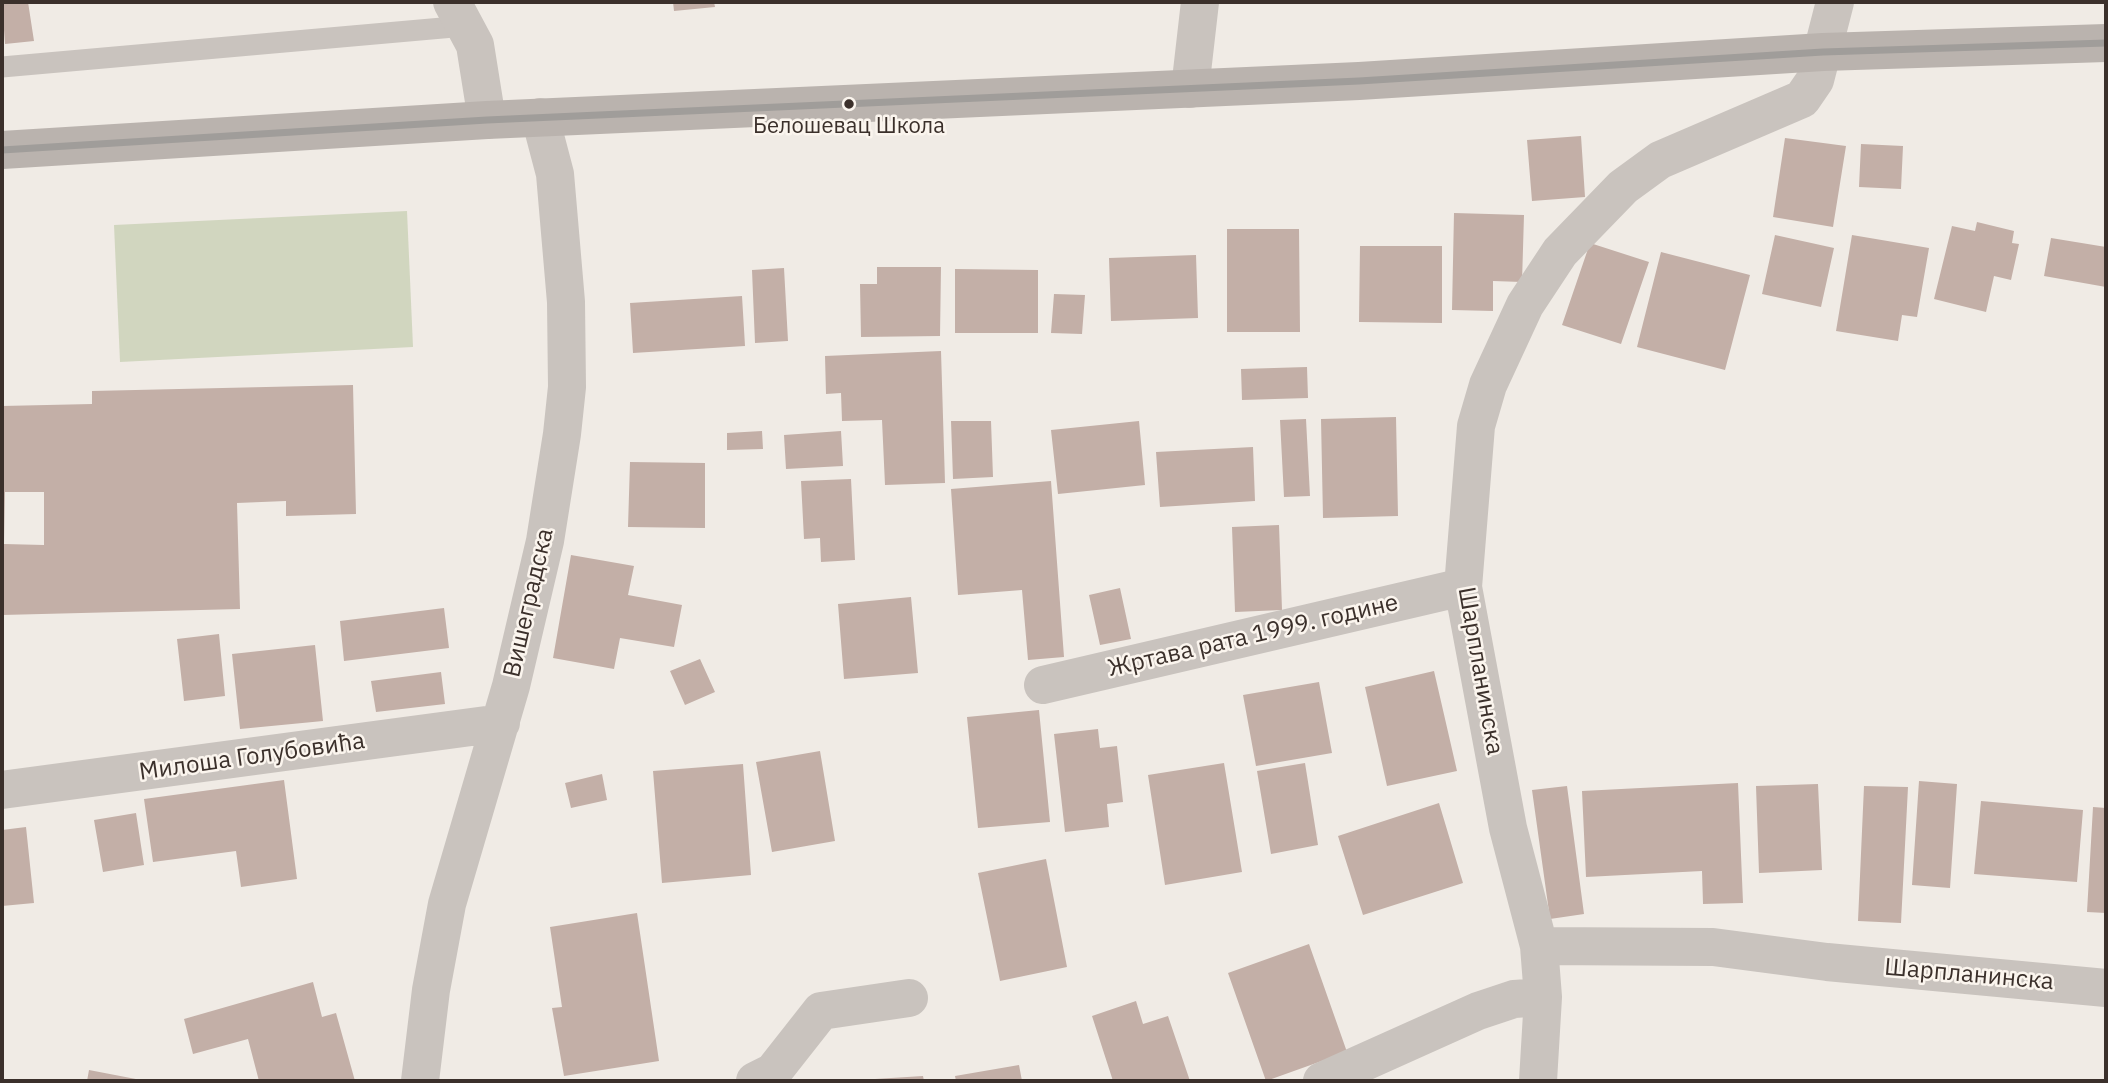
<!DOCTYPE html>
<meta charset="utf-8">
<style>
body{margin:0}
#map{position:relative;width:2108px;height:1083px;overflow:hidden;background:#f0ebe5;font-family:"IBM Plex Sans",sans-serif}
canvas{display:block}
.frame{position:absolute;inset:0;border:4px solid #3b302b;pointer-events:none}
</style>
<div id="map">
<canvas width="2108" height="1083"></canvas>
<div class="frame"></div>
</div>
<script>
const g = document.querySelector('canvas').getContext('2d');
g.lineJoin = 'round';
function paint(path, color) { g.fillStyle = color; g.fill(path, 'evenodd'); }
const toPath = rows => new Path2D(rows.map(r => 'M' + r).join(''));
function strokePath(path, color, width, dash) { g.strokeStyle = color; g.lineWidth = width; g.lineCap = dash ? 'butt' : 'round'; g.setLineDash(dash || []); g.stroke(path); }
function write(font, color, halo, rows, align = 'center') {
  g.font = font + ' "IBM Plex Sans",sans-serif'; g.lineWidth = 5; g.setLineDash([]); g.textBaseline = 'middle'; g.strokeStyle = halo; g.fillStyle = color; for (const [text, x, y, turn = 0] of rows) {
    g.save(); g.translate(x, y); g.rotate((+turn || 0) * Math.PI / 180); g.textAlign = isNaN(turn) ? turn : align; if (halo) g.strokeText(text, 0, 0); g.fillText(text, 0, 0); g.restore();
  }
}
paint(toPath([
 [407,211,413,347,120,362,114,225]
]), '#d1d6bf');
paint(toPath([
 [2,2,28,2,34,41,5,44],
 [673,2,714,2,715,7,674,11],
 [1581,136,1585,197,1532,201,1527,140],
 [1785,138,1846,146,1833,227,1773,217],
 [1861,144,1903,146,1901,189,1859,187],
 [1454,213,1524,215,1522,282,1493,281,1493,311,1452,310],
 [1977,222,2014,231,2012,243,2019,244,2011,280,1994,276,1986,312,1934,299,1952,226,1975,231],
 [1227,229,1299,229,1300,332,1227,332],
 [1775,235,1834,248,1821,307,1762,294],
 [1852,235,1929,248,1917,317,1902,315,1898,341,1836,331],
 [2051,238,2106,247,2106,287,2044,276],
 [1590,243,1649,262,1621,344,1562,325],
 [1360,246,1442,246,1442,323,1359,322],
 [1661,252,1750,275,1725,370,1637,347],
 [1196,255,1198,318,1111,321,1109,258],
 [877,267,941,267,940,336,861,337,860,284,877,284],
 [784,268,788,341,755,343,752,270],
 [955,269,1038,270,1038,333,955,333],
 [1054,294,1085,295,1082,334,1051,333],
 [742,296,745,346,633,353,630,303],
 [941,351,945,483,885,485,882,420,842,421,841,393,826,394,825,356],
 [1307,367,1308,398,1242,400,1241,369],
 [353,385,356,514,286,516,286,501,237,503,240,609,2,615,2,406,92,404,92,391],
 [5,492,44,492,44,545,4,544],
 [1396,417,1398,516,1323,518,1321,419],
 [1306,419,1310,496,1284,497,1280,420],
 [951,421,991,421,993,477,953,479],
 [1139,421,1145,485,1058,494,1051,430],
 [762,431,763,449,727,450,727,433],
 [841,431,843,466,786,469,784,435],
 [1253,447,1255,501,1160,507,1156,452],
 [630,462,705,463,705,528,628,527],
 [851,479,855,560,821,562,820,538,804,539,801,481],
 [1051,481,1064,657,1028,660,1022,590,958,595,951,489],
 [1279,525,1282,610,1235,612,1232,527],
 [571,555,634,566,628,595,682,605,674,647,620,638,614,669,553,658],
 [1120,588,1131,639,1100,645,1089,595],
 [911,597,918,673,844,679,838,604],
 [444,608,449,648,344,661,340,621],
 [219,634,225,696,184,701,177,639],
 [315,645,323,721,240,729,232,654],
 [700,659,715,692,685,705,670,671],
 [1434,671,1457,771,1387,786,1365,687],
 [441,672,445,704,376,712,371,681],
 [1319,682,1332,753,1256,766,1243,695],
 [1039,710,1050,822,978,828,967,717],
 [1098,729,1100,748,1117,746,1123,802,1107,804,1109,827,1065,832,1054,734],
 [820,751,835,841,772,852,756,762],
 [1224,763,1242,872,1165,885,1148,775],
 [1305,763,1318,845,1271,854,1257,771],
 [743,764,751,875,662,883,653,771],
 [602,774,607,800,571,808,565,783],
 [284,780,297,879,241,887,236,851,153,862,144,799],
 [1919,781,1957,784,1950,888,1912,885],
 [1738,783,1743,903,1703,904,1702,871,1586,877,1582,791],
 [1818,784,1822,870,1759,873,1756,786],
 [1567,786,1584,914,1550,919,1532,790],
 [1864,786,1908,787,1901,923,1858,921],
 [1981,801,2083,810,2077,882,1974,874],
 [1439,803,1463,883,1363,915,1338,836],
 [2093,807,2106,808,2106,913,2087,912],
 [136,813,144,865,103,872,94,820],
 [26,827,34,903,2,906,2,830],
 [1046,859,1067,967,1000,981,978,873],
 [637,913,659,1061,564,1076,552,1008,562,1007,550,927],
 [1309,944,1347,1052,1266,1081,1228,973],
 [313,982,322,1017,336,1013,355,1081,259,1081,248,1039,193,1054,184,1019],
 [1136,1001,1143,1024,1168,1016,1190,1081,1113,1081,1092,1016],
 [1019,1065,1022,1081,956,1081,955,1076],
 [89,1070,141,1080,141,1081,87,1081],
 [923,1076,924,1081,875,1081,875,1079]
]), '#c3afa7');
strokePath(toPath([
 [2,67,465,26]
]), '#c9c3be', 21);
strokePath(toPath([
 [452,2,475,45,487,120],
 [1190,89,1200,2],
 [1043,685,1463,587],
 [2,790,501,723],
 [1539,946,1713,947,1827,962,2106,988],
 [420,1081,431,990,447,904,511,686,545,541,562,434,567,387,566,302,555,174,540,117],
 [755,1081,773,1072,821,1011,909,998],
 [1322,1081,1478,1011,1514,999,1543,997],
 [1538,1081,1543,997,1539,946,1508,828,1463,587,1476,426,1488,385,1525,305,1560,252,1623,187,1660,160,1802,99,1815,80,1835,2]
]), '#c9c3be', 38);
strokePath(toPath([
 [2,150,487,120,1359,81,1823,52,2106,43]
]), '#bab3ae', 38);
strokePath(toPath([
 [2,150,487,120,1359,81,1823,52,2106,43]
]), '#a09d9a', 7);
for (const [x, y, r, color] of [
 [849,104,6,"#3b302b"]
]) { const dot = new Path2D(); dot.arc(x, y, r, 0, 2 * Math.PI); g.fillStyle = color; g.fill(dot); strokePath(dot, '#fbf5ee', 2.5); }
write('22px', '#3b302b', '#fbf5ee', [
 ["Белошевац Школа",849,127]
]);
write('24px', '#3b302b', '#fbf5ee', [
 ["Вишеградска",529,603,-77],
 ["Жртава рата 1999. године",1253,636,-13],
 ["Шарпланинска",1480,671,80],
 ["Милоша Голубовића",252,757,-8],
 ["Шарпланинска",1969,975,5]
]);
</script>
